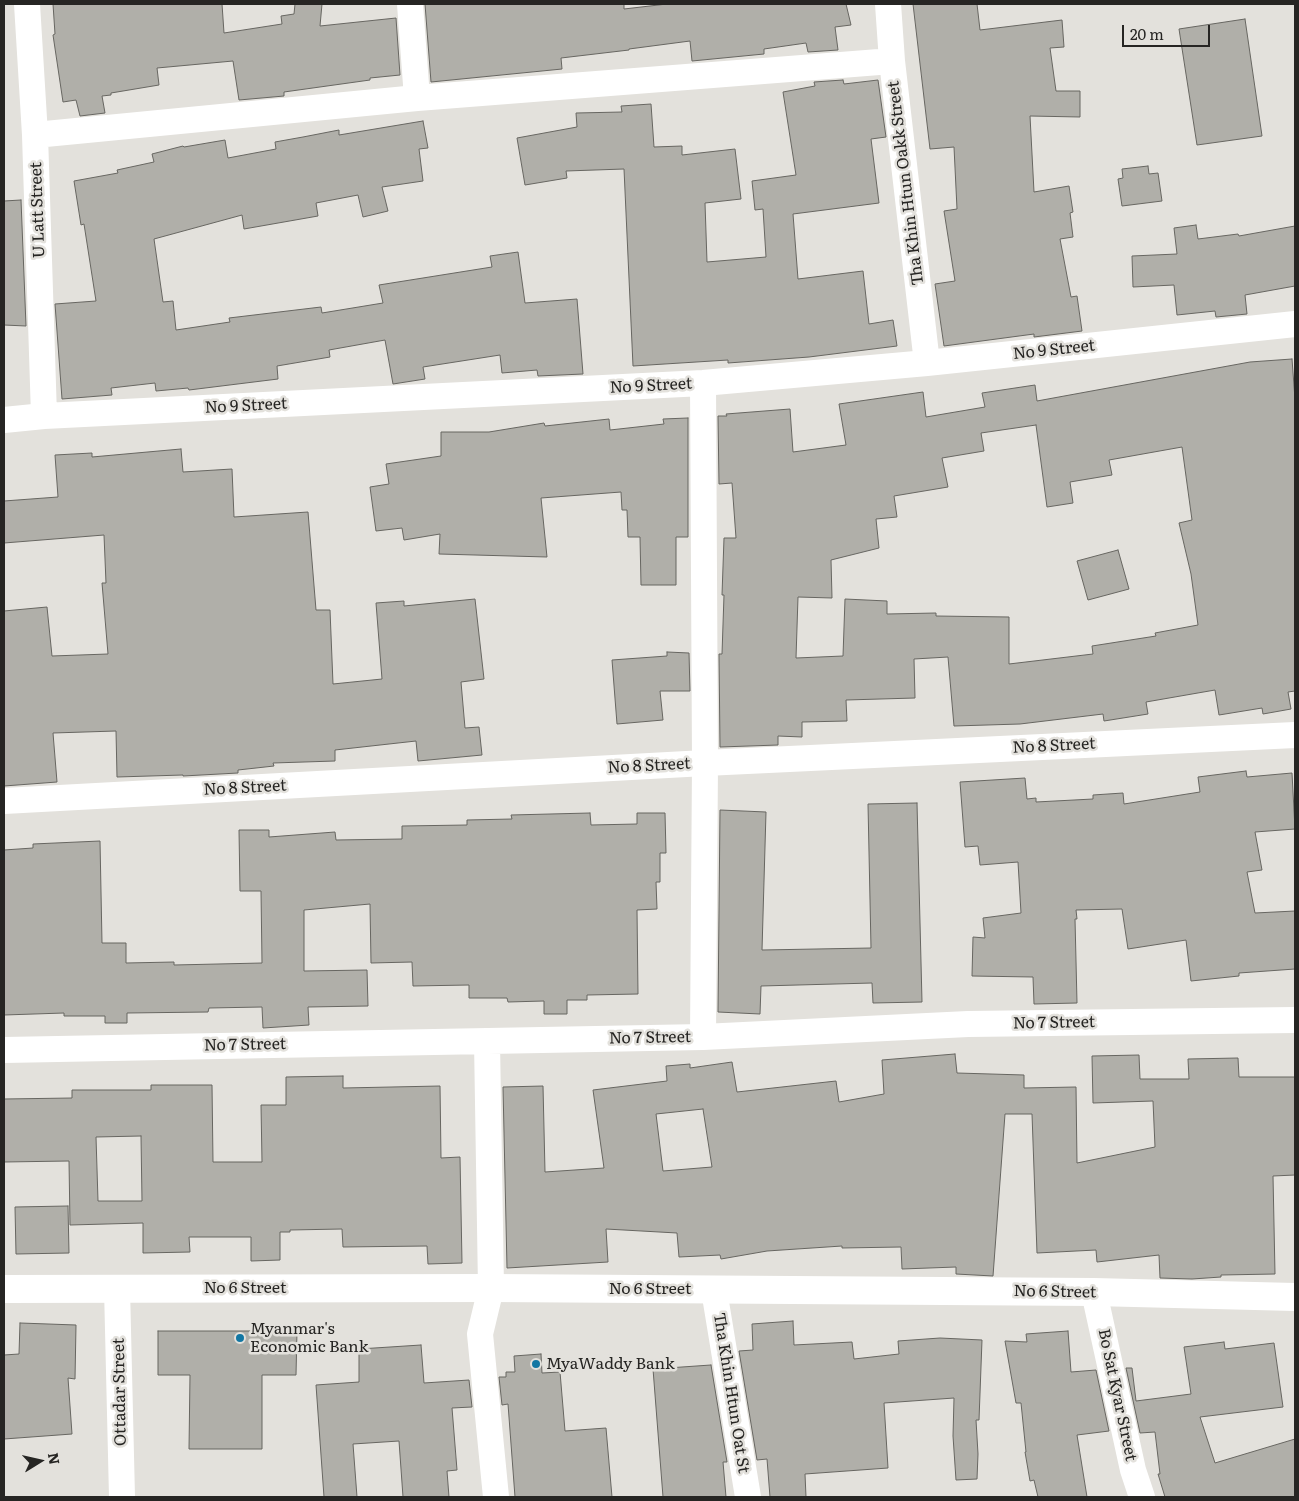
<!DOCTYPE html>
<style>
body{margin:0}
#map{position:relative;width:1299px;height:1501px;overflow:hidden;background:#e3e1dc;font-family:Literata,serif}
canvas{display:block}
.frame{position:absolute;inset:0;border:5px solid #262523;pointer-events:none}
.north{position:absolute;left:15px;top:1436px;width:50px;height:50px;-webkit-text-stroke:4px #e3e1dc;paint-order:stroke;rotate:80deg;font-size:14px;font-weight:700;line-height:20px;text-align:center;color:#262523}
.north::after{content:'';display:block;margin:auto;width:18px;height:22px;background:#262523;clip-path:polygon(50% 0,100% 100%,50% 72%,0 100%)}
.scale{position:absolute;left:1122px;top:25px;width:88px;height:22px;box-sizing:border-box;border:2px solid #262523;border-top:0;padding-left:6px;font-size:15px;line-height:18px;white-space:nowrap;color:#262523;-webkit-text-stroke:4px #e3e1dc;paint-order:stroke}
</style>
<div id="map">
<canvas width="1299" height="1501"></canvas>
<div class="frame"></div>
<div class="north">N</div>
<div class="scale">20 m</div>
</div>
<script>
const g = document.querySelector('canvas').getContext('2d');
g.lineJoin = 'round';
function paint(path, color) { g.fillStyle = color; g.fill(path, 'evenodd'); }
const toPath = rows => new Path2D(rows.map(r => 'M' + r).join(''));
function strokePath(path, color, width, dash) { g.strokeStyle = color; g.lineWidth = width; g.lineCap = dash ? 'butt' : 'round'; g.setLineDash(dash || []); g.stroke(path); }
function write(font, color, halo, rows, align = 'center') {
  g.font = font + ' Literata,serif'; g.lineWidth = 5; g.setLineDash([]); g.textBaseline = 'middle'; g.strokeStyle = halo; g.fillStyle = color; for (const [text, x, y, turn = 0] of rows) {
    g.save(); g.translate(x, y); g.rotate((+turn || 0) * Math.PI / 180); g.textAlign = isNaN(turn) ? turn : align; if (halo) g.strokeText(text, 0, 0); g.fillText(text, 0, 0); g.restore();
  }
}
const building = toPath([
 [53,4,222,4,224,33,282,24,281,16,294,14,295,4,322,4,320,26,396,18,400,75,370,78,370,80,284,92,284,96,239,100,233,61,157,68,159,85,111,93,111,95,102,96,105,113,80,116,76,100,63,102,53,35,55,34,53,4],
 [425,4,624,4,624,9,667,4,846,4,851,25,835,27,838,50,808,52,806,43,764,49,764,54,692,61,690,41,629,49,629,50,561,58,562,69,431,82,425,4],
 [913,4,977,4,980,30,1062,20,1064,47,1050,48,1056,91,1080,91,1080,117,1030,116,1034,192,1069,186,1073,212,1070,213,1073,237,1060,239,1071,297,1077,296,1082,331,1034,337,1034,334,944,346,935,284,955,281,944,211,957,209,954,147,930,149,913,4],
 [1245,19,1262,136,1197,145,1179,29,1245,19],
 [843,80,844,84,878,80,886,137,871,139,879,203,793,214,798,279,863,271,869,324,893,320,897,346,809,357,728,363,728,360,633,366,624,169,566,171,567,178,525,185,517,138,577,127,576,113,622,112,621,106,651,104,654,147,682,146,682,155,735,149,741,199,705,203,707,262,766,257,763,209,755,210,752,181,796,175,783,92,815,86,814,82,843,80],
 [423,121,428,148,419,149,423,181,382,187,388,211,363,217,358,195,316,203,318,216,244,229,242,215,154,239,163,302,173,301,176,330,230,322,229,318,321,307,322,313,383,303,379,285,492,267,490,256,518,252,525,303,577,299,583,374,538,376,537,370,502,373,500,355,423,367,425,379,393,384,385,340,329,350,330,357,277,366,278,379,189,390,188,388,156,391,155,383,111,388,112,395,62,399,55,304,96,301,84,224,81,225,74,181,118,173,117,170,154,162,152,154,183,146,184,147,225,140,228,158,276,149,275,142,303,137,339,130,339,135,423,121],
 [1148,166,1149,174,1158,173,1162,201,1122,206,1118,179,1123,178,1122,169,1148,166],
 [21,200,26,326,4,325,4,201,21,200],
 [1196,225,1198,239,1238,234,1239,236,1295,226,1295,286,1245,295,1247,314,1216,317,1215,311,1177,315,1174,285,1133,287,1132,256,1177,254,1174,228,1196,225],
 [1292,359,1295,399,1295,691,1288,692,1291,709,1263,714,1262,708,1219,715,1215,690,1146,702,1148,714,1104,721,1103,714,1020,724,954,726,948,657,914,659,915,698,846,700,847,721,802,722,802,737,778,736,778,745,720,747,719,654,722,654,724,595,722,595,724,538,736,538,732,483,719,484,718,416,727,416,726,414,790,409,793,452,846,445,839,404,923,392,926,417,985,407,982,393,1035,385,1037,401,1250,362,1292,359],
 [1036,425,1047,507,1073,503,1070,482,1112,475,1109,460,1182,447,1192,520,1179,523,1191,574,1198,625,1155,633,1156,636,1092,646,1093,654,1009,664,1009,617,936,616,936,613,887,614,887,601,845,599,843,656,796,658,798,597,832,598,831,560,879,548,876,519,897,517,894,496,948,487,942,458,984,451,981,433,1036,425],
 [688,418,688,537,676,537,676,585,641,585,640,537,628,537,627,510,622,510,621,492,541,498,547,557,439,554,440,534,404,540,402,528,376,531,370,487,389,484,386,464,441,456,441,432,489,432,544,423,545,426,609,419,610,430,664,424,663,419,688,418],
 [181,449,183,472,232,469,234,517,308,512,316,610,330,610,333,684,382,679,376,603,404,601,404,606,475,599,484,679,461,682,465,728,479,727,482,755,418,761,416,741,335,750,335,761,273,763,274,766,238,770,238,773,183,776,183,775,117,777,116,731,53,733,57,782,4,786,4,611,47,607,52,656,108,654,102,583,106,583,104,535,4,543,4,501,58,497,55,455,92,453,92,457,181,449],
 [1118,550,1129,589,1088,600,1077,561,1118,550],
 [667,652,689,653,690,691,660,691,663,720,617,724,612,660,667,656,667,652],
 [1246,771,1247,777,1292,773,1295,829,1255,832,1262,870,1247,872,1255,913,1295,911,1295,969,1239,973,1239,976,1191,981,1186,940,1128,949,1122,909,1076,910,1077,919,1075,919,1077,1003,1034,1004,1033,977,972,976,973,937,985,938,983,918,1021,913,1018,862,980,865,978,846,965,847,960,782,1025,778,1027,799,1036,798,1036,802,1093,799,1093,795,1123,793,1124,804,1200,792,1198,777,1246,771],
 [917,803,922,1002,873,1003,872,983,761,986,760,1014,718,1012,720,810,766,812,762,950,871,948,868,804,917,803],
 [590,813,591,825,637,824,637,813,665,813,666,853,660,853,660,882,656,882,657,909,637,910,638,994,587,995,587,1000,567,1000,567,1014,544,1014,544,1001,508,1002,507,998,469,998,469,985,413,986,412,962,371,963,370,904,304,910,304,971,367,970,368,1006,308,1007,309,1025,263,1028,262,1007,209,1008,208,1012,127,1013,127,1023,105,1023,105,1016,64,1016,64,1013,4,1015,4,850,33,848,33,844,100,841,102,943,126,943,126,963,174,962,174,965,262,963,261,891,240,891,239,830,269,830,269,837,335,832,336,840,402,839,402,826,467,825,467,820,512,819,511,815,590,813],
 [955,1054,957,1073,1024,1075,1024,1088,1076,1087,1077,1163,1155,1147,1153,1101,1093,1103,1092,1056,1139,1055,1140,1079,1189,1079,1188,1059,1238,1058,1239,1077,1295,1077,1295,1175,1273,1176,1275,1274,1221,1275,1221,1277,1192,1279,1160,1278,1159,1255,1097,1262,1096,1250,1037,1253,1032,1114,1005,1114,993,1276,956,1274,956,1267,902,1269,901,1247,842,1248,842,1246,767,1251,721,1259,720,1255,679,1257,677,1233,606,1229,608,1262,507,1268,503,1087,543,1086,545,1172,604,1168,593,1090,667,1081,666,1066,690,1064,690,1068,732,1062,737,1092,836,1081,839,1102,884,1094,882,1060,955,1054],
 [703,1109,712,1167,663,1171,656,1114,703,1109],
 [343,1076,343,1088,440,1086,441,1158,460,1157,462,1263,428,1264,427,1246,343,1247,342,1229,290,1230,290,1232,280,1232,280,1260,251,1261,251,1237,189,1237,190,1252,143,1253,143,1223,70,1225,69,1161,4,1162,4,1099,72,1098,72,1090,151,1090,151,1085,212,1085,213,1162,262,1162,261,1105,286,1105,286,1077,343,1076],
 [141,1136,142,1201,98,1201,96,1137,141,1136],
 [68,1206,69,1253,16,1254,15,1207,68,1206],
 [793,1321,794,1345,852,1342,854,1359,899,1354,898,1341,940,1338,982,1340,979,1420,976,1420,978,1454,977,1479,956,1480,953,1436,954,1398,884,1403,888,1468,805,1474,806,1497,770,1497,767,1459,757,1460,739,1351,753,1350,752,1324,793,1321],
 [20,1323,76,1325,75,1379,68,1378,72,1434,4,1439,4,1355,19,1354,20,1323],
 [158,1331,297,1331,296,1375,262,1375,262,1449,189,1449,190,1375,158,1375,158,1331],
 [1068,1331,1071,1372,1096,1370,1109,1431,1077,1435,1087,1497,1038,1497,1034,1480,1030,1481,1025,1452,1026,1452,1021,1403,1016,1403,1005,1341,1027,1342,1026,1334,1068,1331],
 [1224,1342,1225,1349,1274,1343,1283,1407,1200,1417,1215,1463,1295,1439,1295,1497,1165,1497,1158,1474,1160,1474,1155,1432,1140,1433,1126,1368,1132,1368,1136,1401,1191,1394,1184,1347,1224,1342],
 [421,1345,424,1383,469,1380,472,1407,452,1408,457,1470,447,1471,449,1497,403,1497,399,1441,353,1444,357,1497,324,1497,316,1385,359,1382,359,1349,421,1345],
 [541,1354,542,1373,560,1372,565,1431,606,1428,612,1497,515,1497,508,1404,502,1405,499,1377,506,1377,506,1372,515,1372,514,1356,541,1354],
 [711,1365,727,1462,723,1462,726,1497,663,1497,653,1369,711,1365]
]);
paint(building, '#b0afa9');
strokePath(building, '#676661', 1);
strokePath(toPath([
 [27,4,35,135,44,416],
 [410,4,417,98],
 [888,4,892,61,927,363],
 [35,135,417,98,892,61],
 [4,420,44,416,703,383,927,363,1295,324],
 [4,801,705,763,1295,735],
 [703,1037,705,763,703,383],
 [487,1041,491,1288,480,1334,496,1497],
 [4,1050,703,1037,968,1024,1295,1020],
 [117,1288,122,1497],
 [714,1290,748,1497],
 [1094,1292,1133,1470,1142,1497]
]), '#fff', 26);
strokePath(toPath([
 [4,1289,491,1288,1094,1292,1295,1297]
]), '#fff', 28);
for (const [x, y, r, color] of [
 [240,1338,5,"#1377a3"],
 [536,1364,5,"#1377a3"]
]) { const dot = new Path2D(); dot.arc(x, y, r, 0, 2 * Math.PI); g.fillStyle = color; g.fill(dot); strokePath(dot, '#e3e1dc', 2); }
write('16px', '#262523', '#e3e1dc', [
 ["Tha Khin Htun Oakk Street",906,183,-97],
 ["U Latt Street",38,210,-92],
 ["No 9 Street",1054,350,-6],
 ["No 9 Street",651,386,-3],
 ["No 9 Street",246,406,-3],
 ["No 8 Street",1054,746,-3],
 ["No 8 Street",649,766,-3],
 ["No 8 Street",245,788,-3],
 ["No 7 Street",1054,1023,-1],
 ["No 7 Street",650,1038,-1],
 ["No 7 Street",245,1045,-1],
 ["No 6 Street",245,1288],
 ["No 6 Street",650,1289],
 ["No 6 Street",1055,1292,1],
 ["Ottadar Street",120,1392,-91],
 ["Tha Khin Htun Oat St",731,1393,81],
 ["Bo Sat Kyar Street",1117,1395,78]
]);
write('16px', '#262523', '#e3e1dc', [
 ["Myanmar's",250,1329],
 ["Economic Bank",250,1347],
 ["MyaWaddy Bank",546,1364]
], 'left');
</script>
